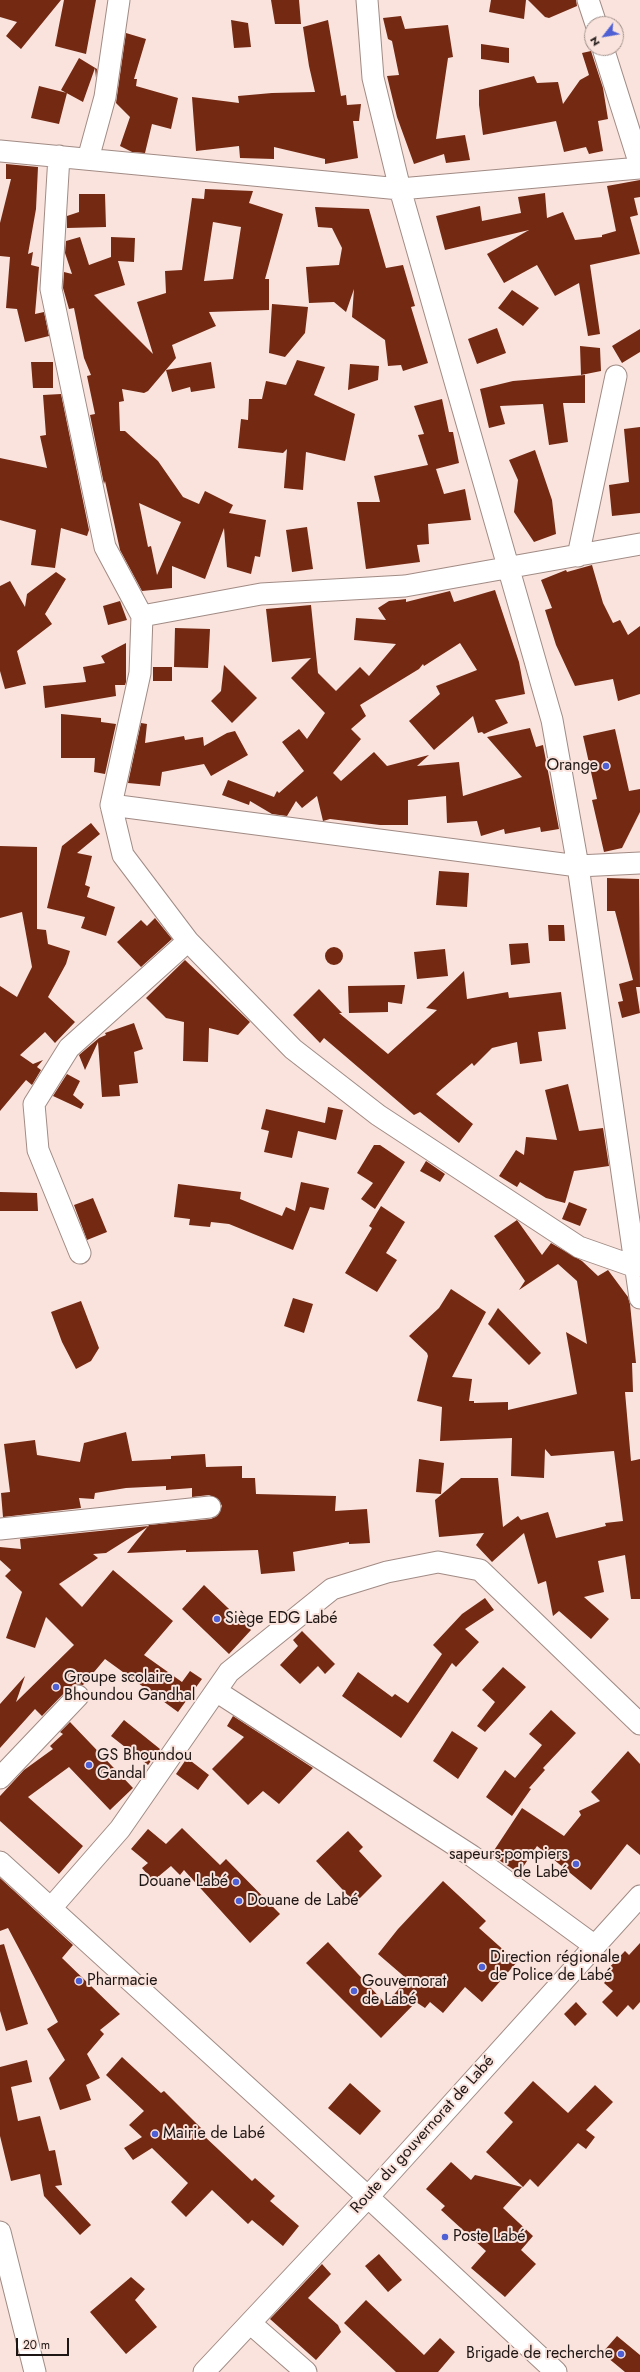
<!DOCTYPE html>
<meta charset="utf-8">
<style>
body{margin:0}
#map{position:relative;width:640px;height:2372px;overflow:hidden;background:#fae3dc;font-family:Jost,sans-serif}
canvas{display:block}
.north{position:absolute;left:584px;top:16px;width:40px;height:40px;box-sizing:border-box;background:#fae3dc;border:1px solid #a2918c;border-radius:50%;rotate:239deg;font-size:11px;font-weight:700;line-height:16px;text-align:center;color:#1e1614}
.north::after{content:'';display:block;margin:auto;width:14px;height:18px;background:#4f60d5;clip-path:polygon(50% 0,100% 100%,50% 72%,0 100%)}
.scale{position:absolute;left:16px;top:2338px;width:53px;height:18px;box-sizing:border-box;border:2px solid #1e1614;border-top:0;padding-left:5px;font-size:12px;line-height:14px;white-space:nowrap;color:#1e1614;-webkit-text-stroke:3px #fae3dc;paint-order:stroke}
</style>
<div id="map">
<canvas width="640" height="2372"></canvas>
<div class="north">N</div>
<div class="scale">20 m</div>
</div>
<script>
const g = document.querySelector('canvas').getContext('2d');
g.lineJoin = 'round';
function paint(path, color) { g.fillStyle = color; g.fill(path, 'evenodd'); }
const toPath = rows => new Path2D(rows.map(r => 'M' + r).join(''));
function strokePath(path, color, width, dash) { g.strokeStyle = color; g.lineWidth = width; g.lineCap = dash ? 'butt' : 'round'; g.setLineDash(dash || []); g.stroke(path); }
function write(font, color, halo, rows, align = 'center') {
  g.font = font + ' Jost,sans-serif'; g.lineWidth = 4; g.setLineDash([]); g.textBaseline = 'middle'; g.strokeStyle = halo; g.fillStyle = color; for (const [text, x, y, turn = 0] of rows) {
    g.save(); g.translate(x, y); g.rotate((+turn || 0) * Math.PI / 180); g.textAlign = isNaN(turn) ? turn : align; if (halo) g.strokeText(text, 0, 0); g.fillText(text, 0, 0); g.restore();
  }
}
paint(toPath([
 [0,0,61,0,21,49,6,36,17,22,0,17],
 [64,0,96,0,86,54,55,46],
 [271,0,299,0,301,24,275,24],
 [491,0,526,0,524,19,489,12],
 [528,0,576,0,577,6,549,18,545,17],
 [401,16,405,29,448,25,453,57,448,58,436,139,465,135,470,160,446,163,444,154,414,164,397,117,387,76,399,75,392,41,388,39,383,18],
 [231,20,248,23,251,47,234,48],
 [328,20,341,96,346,95,347,105,361,104,359,121,353,121,358,158,325,164,325,159,274,147,274,159,240,158,239,146,196,151,192,97,239,103,238,96,272,93,315,92,309,66,303,27],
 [126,33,146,39,134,79,137,79,136,86,178,98,171,129,152,124,145,153,132,152,120,146,130,117,116,103],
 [481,44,509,48,509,63,481,59],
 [591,51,603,88,608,119,598,121,603,151,589,154,586,147,564,152,556,121,483,135,479,105,479,90,534,76,537,83,558,82,563,104,580,80,589,75,582,53],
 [79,58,97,69,96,78,95,68,83,102,61,90],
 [39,86,67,93,59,124,31,118],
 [6,164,38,167,36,209,28,254,33,252,31,265,39,267,35,314,44,312,49,336,25,342,17,309,6,308,10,257,0,256,0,223,11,179,6,179],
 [640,180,640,197,634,198,638,215,630,217,640,254,590,265,600,334,588,336,579,283,555,296,537,265,504,283,487,254,529,230,445,250,436,216,480,206,482,221,521,213,518,197,545,193,547,218,563,212,575,240,602,237,602,235,616,231,607,186],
 [205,189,253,191,249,203,283,214,265,279,269,279,269,310,209,312,216,326,172,345,176,358,148,391,144,393,122,389,124,401,119,402,120,431,125,431,158,461,183,497,199,504,205,491,233,505,229,513,266,520,260,557,255,556,251,574,227,567,224,528,205,579,172,566,172,588,142,591,120,550,105,481,104,484,90,415,95,414,87,376,91,375,84,358,74,308,69,309,63,288,64,272,72,274,65,253,66,241,80,237,89,265,111,257,111,237,135,238,134,262,118,261,125,285,94,295,153,354,137,302,166,293,165,271,182,270,192,198,204,199],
 [213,222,241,227,233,279,204,281],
 [139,503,181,522,157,575,151,546,148,547],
 [79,194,105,194,106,227,67,228,67,216,79,212],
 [315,207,369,209,386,268,403,265,415,306,411,307,428,363,403,371,401,365,388,366,385,340,352,317,354,289,346,312,334,302,309,303,306,267,339,265,342,248,332,228,318,227],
 [512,290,539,308,523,326,498,308],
 [272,304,308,307,305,333,285,357,269,353],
 [497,328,506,353,477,364,468,339],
 [640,329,640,352,622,363,612,346],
 [580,346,600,348,601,371,581,375],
 [297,360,325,367,314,395,355,414,345,461,306,452,303,490,284,488,287,449,283,453,238,448,241,419,248,420,249,399,262,399,266,381,286,385],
 [31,362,53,362,53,388,33,388],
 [211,362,215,388,191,392,190,387,172,392,166,370],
 [350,364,379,366,378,380,348,390],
 [585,375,585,403,563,403,568,442,549,445,543,404,500,406,505,424,489,428,480,389,513,381],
 [61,394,89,530,87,536,61,528,55,568,31,565,36,530,0,520,0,458,47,468,40,436,46,435,43,395],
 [442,399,449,432,453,432,459,463,436,469,444,494,465,489,471,520,428,524,429,544,417,545,420,562,366,569,357,502,380,502,374,476,428,465,418,435,424,434,414,406],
 [640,427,640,513,612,516,609,485,629,482,624,429],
 [535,450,552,500,556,534,534,542,514,512,518,480,509,460],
 [307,527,313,569,292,572,286,530],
 [592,565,603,603,613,623,620,620,628,635,640,626,640,694,618,701,613,679,575,686,556,645,545,610,552,608,541,580,566,570,567,572],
 [56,572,66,579,45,614,52,624,17,651,26,684,5,689,0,671,0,586,10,581,25,607,27,594],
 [495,590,519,662,525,694,495,700,508,723,484,734,482,732,478,733,473,716,434,750,409,721,440,694,436,686,477,670,460,643,424,666,423,664,419,669,360,705,366,716,351,729,361,739,333,773,341,781,374,752,387,766,429,755,417,766,459,762,463,796,522,777,487,737,530,728,536,747,543,745,559,829,541,832,540,827,505,834,504,829,481,836,477,821,447,823,446,796,408,800,408,825,380,825,330,819,323,821,317,796,302,808,296,801,287,816,272,814,250,801,249,805,222,795,228,780,274,797,277,791,279,793,304,771,282,742,299,729,307,739,325,713,291,678,311,658,272,662,266,609,311,605,318,673,336,691,360,667,369,676,396,644,354,640,356,618,386,620,378,608,389,601,406,599,406,602,450,591,454,602],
 [120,601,127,620,108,625,103,606],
 [175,628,210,629,208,668,174,667],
 [126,643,126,682,125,685,115,685,116,696,45,708,43,686,86,682,83,667,105,663,101,656],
 [224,665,257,698,232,723,211,701,221,691],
 [153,667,172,667,172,681,153,681],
 [61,714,101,718,101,722,116,724,105,774,94,772,95,758,61,758],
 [141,723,147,724,145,743,184,736,185,740,203,737,204,746,227,733,235,731,248,755,211,776,204,764,162,772,160,786,128,783],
 [615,729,629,791,640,789,640,812,622,848,604,852,592,800,597,799,583,736],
 [91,823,100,834,77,853,92,856,85,885,90,887,87,897,115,907,106,936,81,928,85,917,47,908,62,846],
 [0,846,37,847,37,929,46,930,48,944,70,951,66,964,48,997,75,1022,55,1043,45,1032,20,1055,33,1064,43,1060,37,1067,41,1070,32,1085,26,1080,0,1111,0,986,17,997,32,967,22,912,0,918],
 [439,871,469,873,467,907,436,905],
 [607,878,639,879,640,987,636,987,640,1013,622,1018,618,1002,623,1001,619,984,633,980,615,911,607,911],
 [155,918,172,939,141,967,117,942,141,920,147,926],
 [548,925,564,925,565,941,549,941],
 [528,943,530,963,511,965,509,944],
 '325 956a9 9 0 1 1 18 0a9 9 0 1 1-18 0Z',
 [445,949,448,976,417,979,414,952],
 [185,960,250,1022,238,1035,209,1028,208,1062,183,1061,184,1022,166,1018,146,998],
 [464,971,467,999,508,992,509,998,561,992,566,1029,538,1032,542,1061,520,1064,517,1042,492,1048,474,1066,472,1063,436,1094,473,1124,459,1143,420,1112,414,1115,324,1038,320,1043,293,1015,319,989,342,1013,339,1013,388,1054,437,1010,426,1008],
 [405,985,402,1004,388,1002,388,1012,349,1013,348,986],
 [134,1023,143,1049,134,1052,138,1083,119,1085,120,1096,102,1097,98,1042,85,1070,79,1055,99,1038,106,1035,105,1033],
 [67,1074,80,1081,73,1095,84,1104,81,1109,53,1096],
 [568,1084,579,1131,603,1128,609,1166,574,1171,565,1203,546,1198,520,1182,517,1187,499,1176,516,1150,524,1155,526,1137,557,1140,545,1090],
 [328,1107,343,1110,336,1140,298,1131,292,1158,264,1152,269,1131,261,1129,266,1109,325,1123],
 [374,1145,380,1145,405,1162,375,1209,361,1199,373,1183,357,1173],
 [426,1161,445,1174,440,1182,420,1171],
 [301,1182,329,1188,324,1210,310,1207,293,1250,229,1224,211,1222,210,1227,189,1225,190,1219,174,1217,178,1184,241,1192,240,1199,282,1216,286,1207,295,1211],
 [0,1192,37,1193,38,1211,0,1211],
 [93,1198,107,1232,87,1240,74,1205],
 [569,1202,587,1209,580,1226,562,1219],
 [381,1206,405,1222,386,1253,397,1260,377,1292,345,1273,372,1228,369,1226],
 [517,1220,542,1255,551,1243,582,1261,598,1276,608,1270,628,1297,630,1304,636,1363,632,1363,633,1392,625,1392,631,1461,640,1459,640,1599,631,1599,625,1555,598,1561,604,1592,584,1597,609,1619,591,1639,559,1611,553,1616,546,1581,538,1584,524,1533,492,1562,476,1545,484,1533,439,1537,435,1500,461,1478,498,1478,503,1527,518,1516,521,1520,548,1512,556,1538,606,1526,605,1523,623,1521,614,1451,551,1456,545,1449,544,1478,511,1476,512,1438,440,1441,442,1407,417,1401,428,1356,427,1353,409,1336,439,1308,451,1289,486,1312,452,1377,472,1379,469,1401,474,1401,474,1403,508,1402,508,1410,577,1394,566,1332,587,1344,577,1281,558,1264,519,1290,525,1281,494,1236],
 [293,1298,313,1304,304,1333,284,1326],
 [81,1301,99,1348,91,1361,76,1369,62,1342,51,1312],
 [498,1308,541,1353,529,1365,488,1324],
 [126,1432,132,1461,171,1459,171,1456,205,1454,206,1467,242,1466,242,1478,255,1478,256,1494,336,1496,335,1511,367,1509,370,1543,349,1544,349,1542,293,1552,295,1571,261,1574,258,1550,186,1552,186,1550,127,1553,149,1525,211,1519,217,1516,222,1506,219,1500,209,1495,192,1497,192,1488,166,1490,166,1486,126,1488,95,1493,94,1499,79,1498,81,1508,3,1517,1,1493,10,1492,4,1444,35,1440,37,1455,80,1462,84,1443],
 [419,1459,444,1463,441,1494,416,1492],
 [149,1526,106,1553,93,1554,98,1558,59,1584,82,1607,113,1570,173,1621,144,1655,182,1682,190,1671,202,1679,178,1712,105,1659,83,1685,75,1684,70,1687,42,1716,35,1709,0,1748,0,1704,25,1676,16,1702,74,1645,46,1617,35,1648,6,1638,22,1592,5,1576,11,1570,0,1560,0,1547,21,1549,20,1539],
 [204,1585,251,1630,229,1654,182,1609],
 [485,1598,494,1610,465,1629,479,1642,456,1667,452,1663,401,1738,342,1696,358,1672,392,1697,395,1694,408,1703,442,1654,433,1645,462,1614],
 [302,1631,335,1664,325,1674,318,1666,300,1684,280,1665,298,1646,293,1640],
 [503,1667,526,1687,485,1732,477,1726,495,1702,482,1690],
 [551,1710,576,1733,543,1768,545,1770,529,1788,531,1789,512,1816,486,1797,505,1770,515,1778,542,1745,529,1734],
 [233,1716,313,1768,279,1804,263,1791,248,1805,212,1769,244,1737,227,1726],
 [124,1720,160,1749,148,1765,111,1736],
 [70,1722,133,1788,110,1810,69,1767,28,1797,83,1846,59,1874,0,1821,0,1796,24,1770,53,1749,50,1746,63,1734,60,1732],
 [452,1731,478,1748,458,1779,433,1761],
 [628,1751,640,1764,640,1855,627,1844,591,1890,537,1846,519,1873,491,1855,522,1808,564,1836,581,1815,579,1811,600,1801,591,1792],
 [187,1758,209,1775,198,1790,176,1774],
 [182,1828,220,1865,226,1859,280,1914,250,1943,184,1870,180,1875,171,1866,153,1881,142,1868,148,1863,131,1849,148,1829,166,1844],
 [348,1831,363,1847,359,1851,382,1876,355,1903,316,1861],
 [0,1878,73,1945,62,1958,120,2014,100,2030,104,2034,87,2054,100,2078,86,2085,91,2100,60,2110,49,2078,65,2060,47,2029,58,2022,8,1928,0,1931],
 [443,1881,486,1921,479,1928,517,1962,482,2002,465,1987,443,2013,430,2002,425,2008,416,2002,381,2038,306,1963,328,1942,386,2004,407,1979,378,1954,398,1929],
 [640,1943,640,2002,633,2010,628,2005,617,2017,602,2002,613,1991,604,1983,610,1976,605,1972,625,1951,629,1955],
 [4,1944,28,2024,6,2031,0,2011,0,1945],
 [576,2002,587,2014,575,2026,564,2014],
 [122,2057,161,2093,164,2091,205,2132,203,2135,252,2181,255,2178,275,2196,270,2201,299,2226,283,2246,252,2220,248,2224,212,2190,186,2217,171,2202,188,2183,152,2148,133,2160,124,2148,142,2137,129,2125,144,2111,106,2075],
 [27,2060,32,2082,11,2087,18,2121,40,2116,49,2151,55,2150,62,2185,55,2186,91,2225,80,2235,44,2196,40,2174,11,2181,0,2136,0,2067],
 [533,2081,568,2113,595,2085,613,2102,586,2130,595,2137,586,2149,578,2143,538,2187,530,2179,523,2187,486,2152,513,2122,504,2113],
 [350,2083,381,2111,360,2135,328,2108],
 [451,2162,471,2180,475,2175,522,2187,503,2208,533,2236,521,2250,536,2264,505,2297,471,2268,486,2251,441,2210,445,2206,426,2189],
 [379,2254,402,2280,388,2292,365,2266],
 [322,2264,331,2274,308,2298,338,2325,341,2332,316,2360,270,2319],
 [131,2277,145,2289,135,2300,157,2327,126,2354,90,2312],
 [366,2300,424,2355,440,2338,455,2352,438,2372,396,2372,344,2323],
 [617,2336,640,2355,640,2372,625,2372,602,2353]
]), '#742913');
const minor = toPath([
 [367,0,373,78,400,189,552,720,578,866,640,1298],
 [588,0,596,24],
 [603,48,640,165],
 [0,151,400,189,640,168],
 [59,156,51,289,105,547,142,616,140,673,111,805,123,855,188,941,293,1049,378,1115,579,1247,636,1267],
 [88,159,105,97,119,0],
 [578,556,616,376],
 [142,616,261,594,405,586,640,544],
 [111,805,578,866,640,863],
 [80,1253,38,1150,34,1104,69,1048,188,941],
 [0,1529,210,1507],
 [216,1691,472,1856,595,1946],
 [0,1778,78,1696],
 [0,1862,368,2197,556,2372],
 [51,1908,120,1829,229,1672,332,1589,387,1572,438,1562,480,1570,640,1724],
 [0,2232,35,2372],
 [250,2323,306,2372],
 [204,2372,368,2197,640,1896]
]);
strokePath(minor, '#a18b85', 23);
strokePath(minor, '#fff', 21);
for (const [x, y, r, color] of [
 [606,766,4,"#4f60d5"],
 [217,1619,4,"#4f60d5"],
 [56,1687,4,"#4f60d5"],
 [89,1765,4,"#4f60d5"],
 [576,1864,4,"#4f60d5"],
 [236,1882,4,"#4f60d5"],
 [239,1901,4,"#4f60d5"],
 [482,1967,4,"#4f60d5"],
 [79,1981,4,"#4f60d5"],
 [354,1991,4,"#4f60d5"],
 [155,2134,4,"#4f60d5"],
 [445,2237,4,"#4f60d5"],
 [621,2354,4,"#4f60d5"]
]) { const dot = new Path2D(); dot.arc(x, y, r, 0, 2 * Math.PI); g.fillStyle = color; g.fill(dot); strokePath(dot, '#fae3dc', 1.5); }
write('16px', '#1e1614', '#fae3dc', [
 ["Orange",598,766,"right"],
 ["Siège EDG Labé",225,1619],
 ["Groupe scolaire",64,1678],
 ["Bhoundou Gandhal",64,1696],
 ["GS Bhoundou",97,1756],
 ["Gandal",97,1774],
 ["sapeurs-pompiers",568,1855,"right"],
 ["de Labé",568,1873,"right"],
 ["Douane Labé",228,1882,"right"],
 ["Douane de Labé",247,1901],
 ["Direction régionale",490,1958],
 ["de Police de Labé",490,1976],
 ["Pharmacie",87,1981],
 ["Gouvernorat",362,1982],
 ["de Labé",362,2000],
 ["Mairie de Labé",163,2134],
 ["Poste Labé",453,2237],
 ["Brigade de recherche",613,2354,"right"]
], 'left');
write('16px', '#1e1614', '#fae3dc', [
 ["Route du gouvernorat de Labé",423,2135,-48]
]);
</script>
